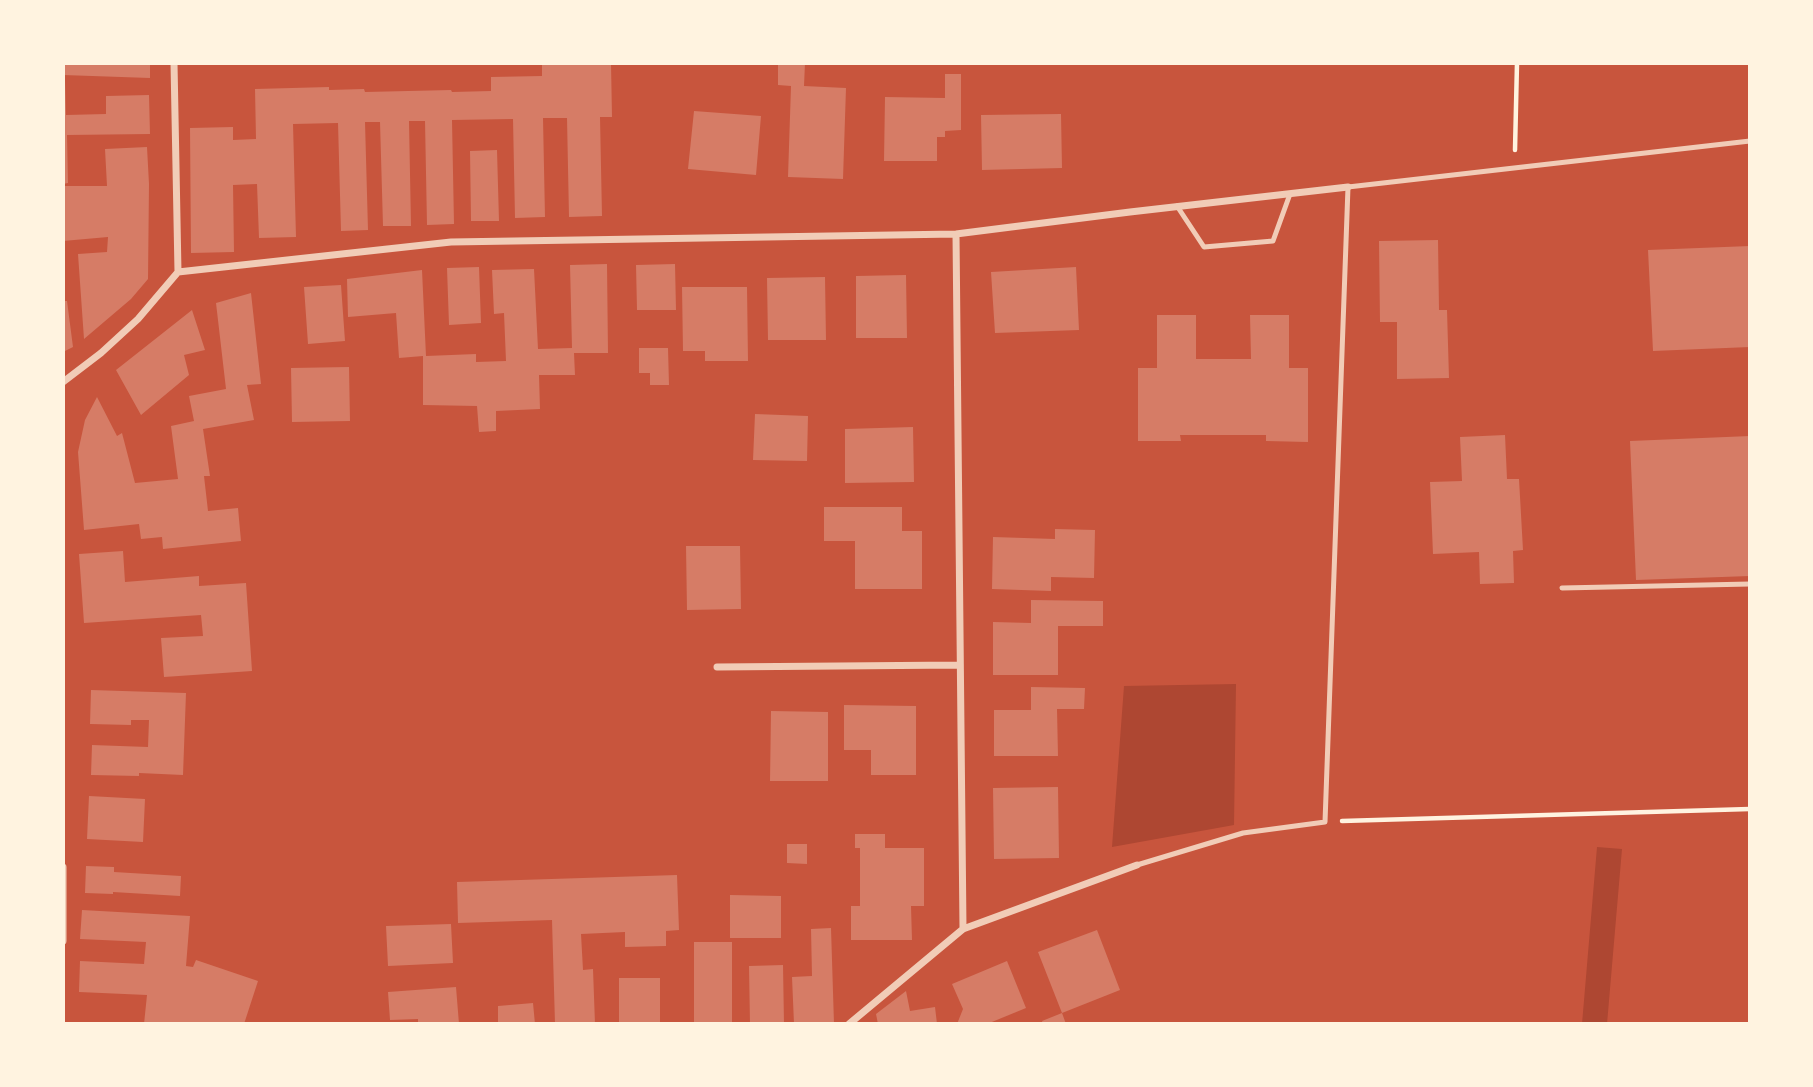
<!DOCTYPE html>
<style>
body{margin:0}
#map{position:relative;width:1813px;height:1087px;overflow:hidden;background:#c8553d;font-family:Rubik,sans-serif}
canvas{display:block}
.frame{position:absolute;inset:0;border:65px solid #fff3e0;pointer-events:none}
</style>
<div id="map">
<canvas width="1813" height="1087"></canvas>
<div class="frame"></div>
</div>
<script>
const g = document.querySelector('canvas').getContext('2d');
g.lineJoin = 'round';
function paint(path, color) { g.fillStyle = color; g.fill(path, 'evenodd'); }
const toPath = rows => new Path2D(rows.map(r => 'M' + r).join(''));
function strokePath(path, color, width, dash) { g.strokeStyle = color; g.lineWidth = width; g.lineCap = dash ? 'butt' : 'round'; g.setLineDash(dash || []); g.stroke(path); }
paint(toPath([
 [1236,684,1234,825,1112,847,1124,686],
 [1597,847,1622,849,1607,1024,1582,1024]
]), '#ae4732');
paint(toPath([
 [63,63,150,63,150,78,63,75],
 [542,63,611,63,612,117,600,117,602,216,569,217,567,118,543,118,545,217,515,218,513,119,452,120,454,224,427,225,425,121,409,121,411,226,383,226,380,122,365,122,368,230,341,231,338,123,293,124,296,237,259,238,257,184,233,185,234,252,191,253,190,128,233,127,233,140,256,139,255,89,329,87,329,90,364,89,365,92,451,90,452,92,491,91,491,77,542,76],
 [778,63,805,63,804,86,846,88,843,179,788,177,791,86,778,85],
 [945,74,961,74,961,130,945,131,945,137,937,137,937,161,884,161,885,97,945,98],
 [63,80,65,80,66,115,106,114,106,96,149,95,150,134,67,135,68,183,63,184],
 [694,111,761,116,756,175,688,169],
 [1061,114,1062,168,982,170,981,115],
 [147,147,149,184,148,279,131,299,84,339,78,254,107,252,108,237,63,241,63,186,107,186,105,149],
 [497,150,499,221,471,221,470,151],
 [1438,240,1439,310,1447,310,1449,378,1397,379,1397,322,1380,322,1379,241],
 [1750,246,1750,347,1653,351,1648,250],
 [607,264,608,353,574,353,575,375,539,375,540,409,496,411,496,431,479,432,477,406,423,405,423,356,399,358,396,313,348,317,347,279,422,270,426,356,476,354,476,362,506,361,504,313,494,314,492,270,534,269,538,349,572,348,570,265],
 [675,264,676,310,637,310,636,265],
 [479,267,481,323,449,325,447,268],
 [1076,267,1079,330,995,333,991,272],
 [906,275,907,338,856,338,856,276],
 [825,277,826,340,768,340,767,278],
 [341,285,345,341,308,344,304,287],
 [682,287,747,287,748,361,705,361,705,351,683,351],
 [251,293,261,384,247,385,254,420,203,429,210,476,204,476,208,511,238,508,241,541,163,549,162,537,141,539,139,524,84,530,78,452,85,420,97,397,117,436,122,433,135,483,178,479,171,426,194,421,189,396,226,389,216,303],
 [63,301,67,301,73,347,63,352],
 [192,310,205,350,184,355,189,375,141,415,116,370],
 [1157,315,1196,315,1196,359,1251,359,1250,315,1289,315,1289,368,1308,368,1308,442,1266,441,1266,435,1180,435,1181,441,1138,441,1138,368,1157,368],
 [639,348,668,348,669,385,650,385,650,373,639,373],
 [349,367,350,421,292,422,291,368],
 [755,414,808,416,807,461,753,460],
 [913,427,914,482,845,483,845,429],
 [1505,435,1507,479,1519,479,1523,550,1513,551,1514,583,1480,584,1479,552,1433,554,1430,482,1462,481,1460,437],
 [1750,436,1750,576,1636,580,1630,441],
 [824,507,902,507,902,531,922,531,922,589,855,589,855,541,824,541],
 [1055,529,1095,530,1094,578,1051,577,1051,591,992,589,993,537,1055,539],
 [686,546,740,546,741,609,687,610],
 [123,551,125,582,199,576,199,586,246,583,252,671,164,677,161,638,203,636,201,615,84,623,79,554],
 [1031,600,1103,601,1103,626,1058,626,1058,675,993,675,993,622,1031,623],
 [1031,687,1085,688,1084,709,1057,709,1058,756,994,756,994,710,1031,710],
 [91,690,186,693,183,775,139,773,139,776,91,775,92,745,148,747,149,720,131,720,131,725,90,724],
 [844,705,916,706,916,775,871,775,871,750,844,750],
 [771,711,828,712,828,781,770,781],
 [1058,787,1059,858,994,859,993,788],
 [89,796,145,799,143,842,87,839],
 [855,834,885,834,885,848,924,848,924,906,911,906,912,940,851,940,851,906,860,906,860,848,855,848],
 [787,844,807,844,807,864,787,863],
 [86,866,114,867,114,872,181,876,180,896,113,892,113,894,85,893],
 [677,875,679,930,666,931,666,946,625,947,625,932,581,934,583,970,593,969,595,1024,555,1024,552,920,458,923,457,882],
 [730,895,781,896,781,938,730,938],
 [82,910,190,916,186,966,193,967,196,960,258,981,244,1024,144,1024,147,995,79,992,80,961,144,964,146,942,80,939],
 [451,924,453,963,388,966,386,926],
 [831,928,834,1024,794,1024,792,977,812,976,811,929],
 [1097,930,1120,990,1062,1013,1038,952],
 [694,942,732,942,732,1024,694,1024],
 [1007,961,1026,1008,987,1024,957,1024,963,1009,952,984],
 [783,965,784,1024,750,1024,749,966],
 [619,978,660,978,660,1024,619,1024],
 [456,987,459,1024,418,1024,418,1019,390,1020,388,992],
 [906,991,910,1011,935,1007,937,1024,878,1024,876,1014],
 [533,1003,535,1024,498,1024,498,1006],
 [1062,1013,1066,1024,1043,1024,1042,1021]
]), '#d67c66');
strokePath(toPath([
 [1515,150,1517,63],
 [1342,821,1750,809]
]), '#fff3e0', 4.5);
strokePath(toPath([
 [1177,206,1204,247,1273,241,1290,194],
 [1562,588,1750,584],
 [1137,865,1243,833,1325,822,1348,187,1750,141]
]), '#f1ccb7', 5);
strokePath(toPath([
 [174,63,178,272],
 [956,234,963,929],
 [63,382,101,353,138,319,178,272,451,242,956,234,1130,212,1348,187],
 [717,667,960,665],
 [63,867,63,941],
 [849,1024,963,929,1137,865]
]), '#f1ccb7', 7);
</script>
